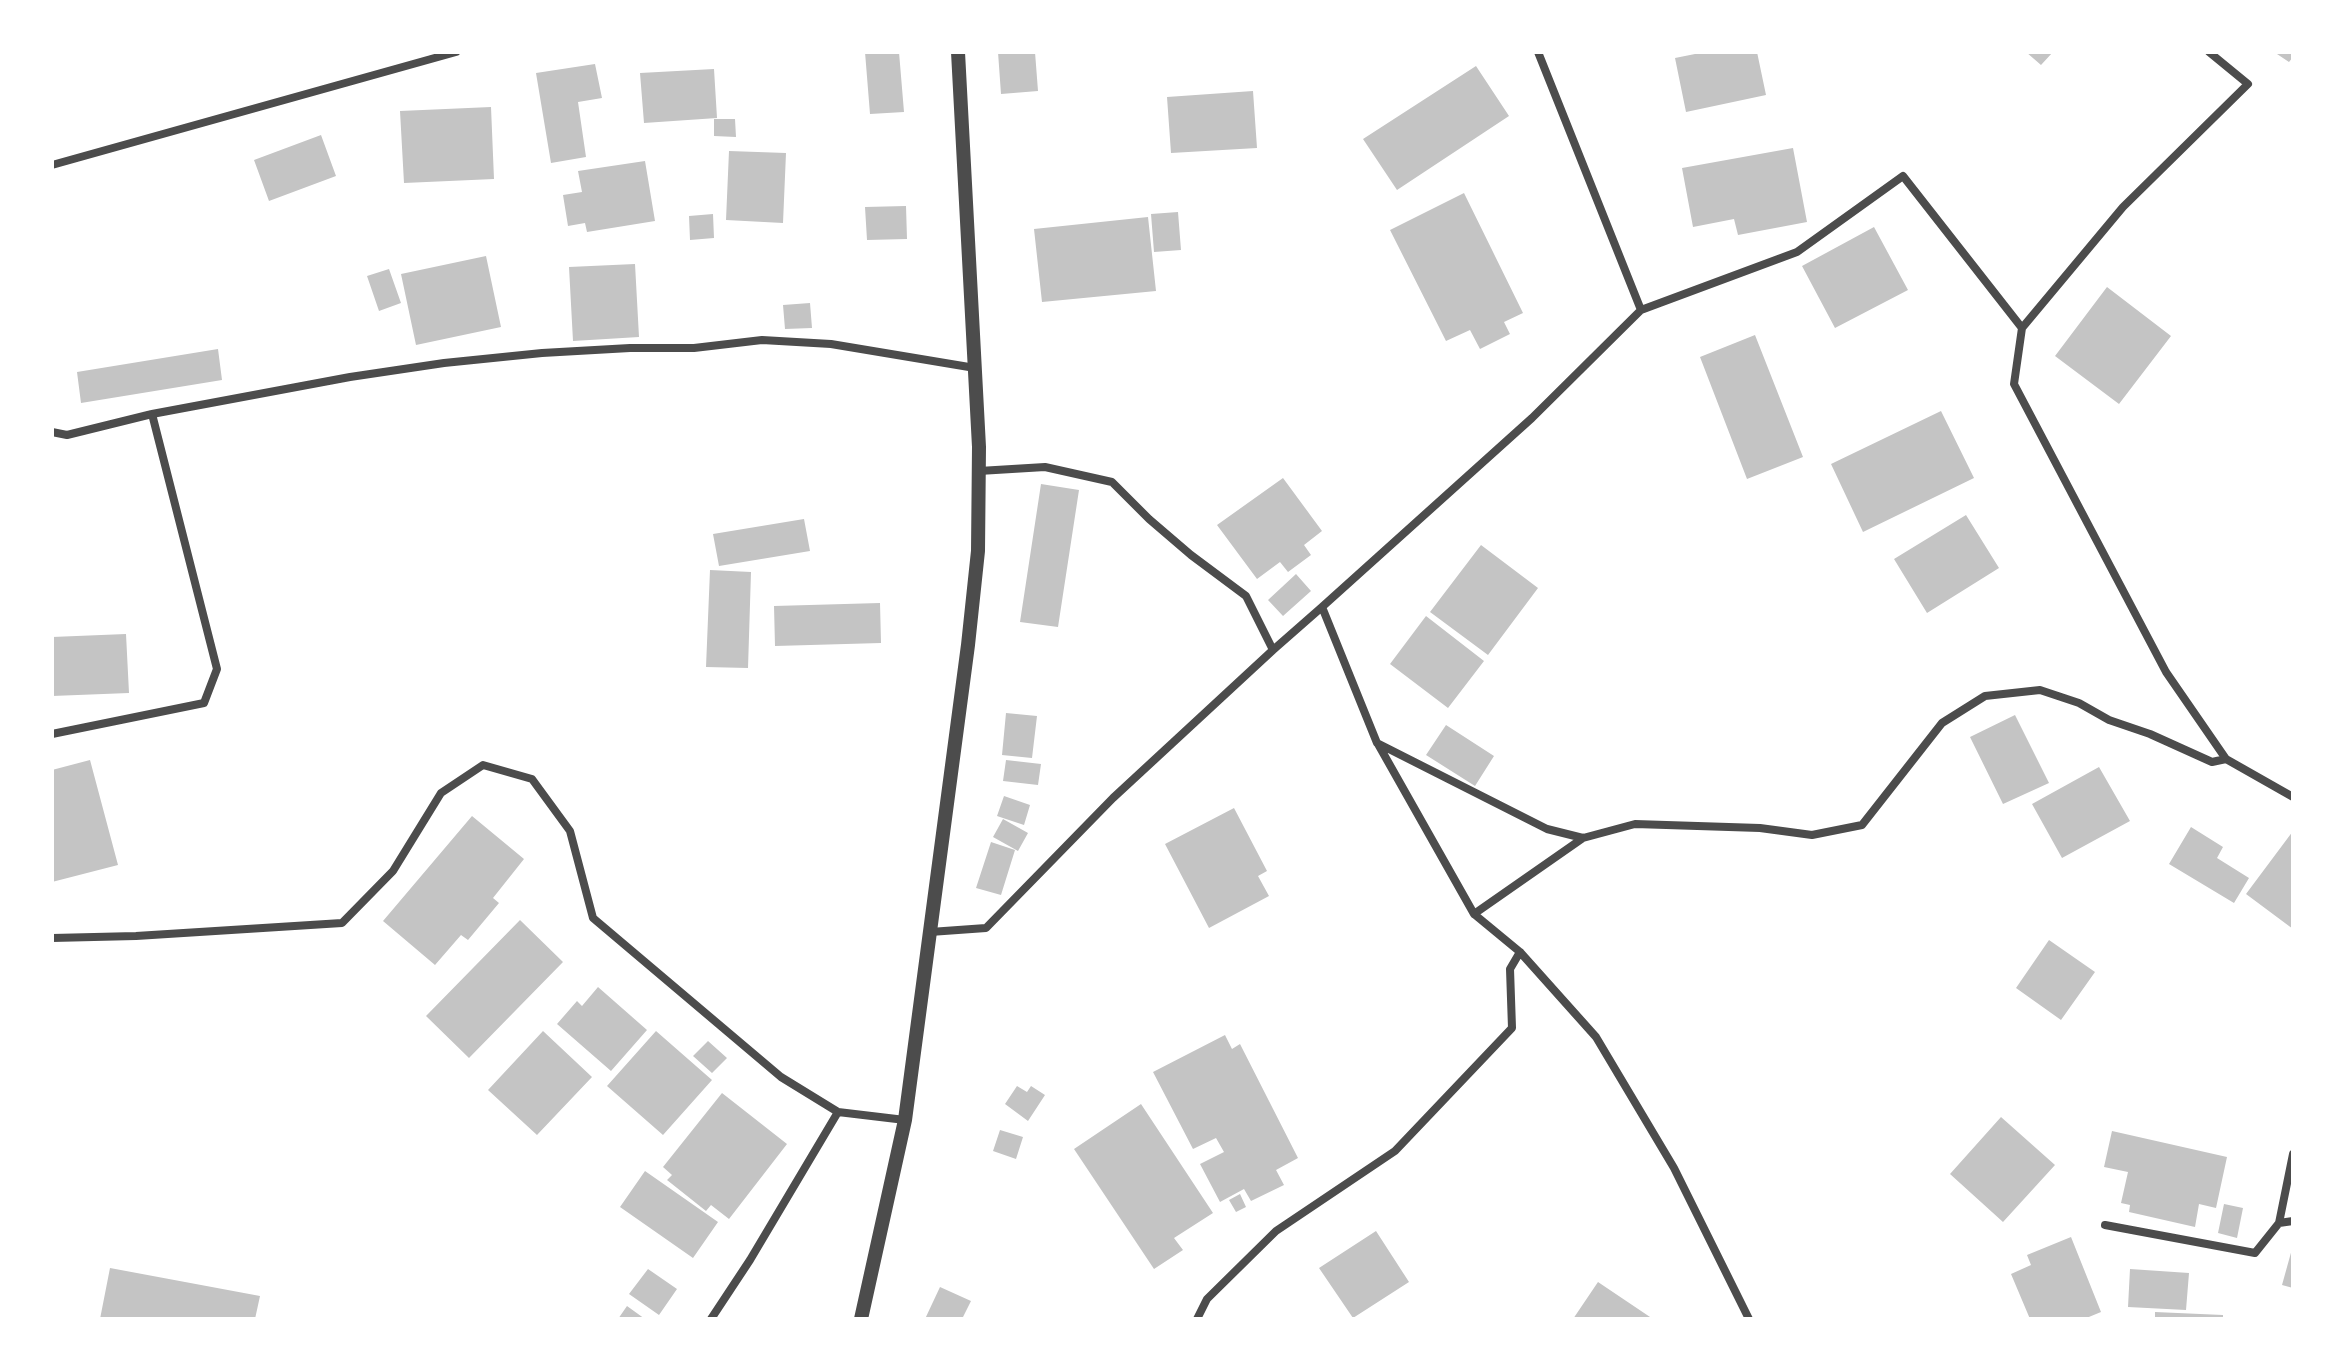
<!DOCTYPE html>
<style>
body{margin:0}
#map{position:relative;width:2345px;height:1371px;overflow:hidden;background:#fff;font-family:Poppins,sans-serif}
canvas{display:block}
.frame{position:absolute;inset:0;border:54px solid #fff;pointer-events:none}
</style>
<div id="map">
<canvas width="2345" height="1371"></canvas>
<div class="frame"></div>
</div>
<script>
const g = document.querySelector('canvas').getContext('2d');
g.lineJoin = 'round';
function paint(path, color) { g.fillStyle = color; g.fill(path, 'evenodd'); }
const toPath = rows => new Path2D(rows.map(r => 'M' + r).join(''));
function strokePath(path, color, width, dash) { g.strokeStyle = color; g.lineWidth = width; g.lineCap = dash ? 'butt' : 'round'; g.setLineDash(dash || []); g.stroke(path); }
paint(toPath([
 [865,52,899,52,904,112,870,114],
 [998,52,1035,52,1038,91,1001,94],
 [1705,52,1757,52,1766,95,1686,112,1675,58],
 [2026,52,2053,52,2041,65],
 [2274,52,2293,52,2293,57,2289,62],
 [595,64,602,98,578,102,586,157,551,163,536,73],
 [1476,66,1509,116,1397,190,1363,139],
 [714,69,717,118,644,123,640,73],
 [1253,91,1257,148,1171,153,1167,97],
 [491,107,494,179,404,183,400,111],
 [714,119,735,119,736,137,714,136],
 [321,135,336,176,269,201,254,160],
 [1793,148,1807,222,1738,235,1734,219,1693,227,1682,168],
 [729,151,786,153,783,223,726,220],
 [645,161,655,221,587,232,585,223,568,226,563,195,582,192,578,171],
 [1464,193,1523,313,1504,322,1510,334,1480,349,1470,330,1446,341,1390,230],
 [906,206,907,239,867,240,865,207],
 [1178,212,1181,250,1154,252,1151,214],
 [713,214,714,238,690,240,689,216],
 [1148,217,1156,291,1042,302,1034,229],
 [1874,227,1908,290,1835,328,1802,266],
 [486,256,501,327,416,345,401,274],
 [635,264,639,337,573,341,569,267],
 [389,269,401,303,379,311,367,276],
 [2107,287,2171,336,2119,404,2055,356],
 [810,303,812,328,785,329,783,305],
 [1755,335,1803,457,1747,479,1700,357],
 [218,349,222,380,81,403,77,372],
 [1941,411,1974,478,1863,532,1831,464],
 [1283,478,1322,531,1304,545,1311,555,1288,572,1280,562,1257,579,1217,525],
 [1041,484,1079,490,1058,627,1020,622],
 [1966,515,1999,568,1927,613,1894,559],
 [804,519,810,551,719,566,713,534],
 [1481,545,1538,588,1488,655,1430,612],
 [710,570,751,572,748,668,706,667],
 [1296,574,1311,591,1283,616,1268,600],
 [880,603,881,643,775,646,774,606],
 [1426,616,1484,661,1448,708,1390,664],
 [126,634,129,693,52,696,52,637],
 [1006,713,1037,716,1032,758,1002,755],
 [2015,715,2049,783,2003,804,1970,737],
 [1446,725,1494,756,1475,786,1426,755],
 [90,760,118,865,52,882,52,770],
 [1006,760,1041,764,1038,785,1003,781],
 [2099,767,2130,821,2062,858,2032,804],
 [1004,796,1030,805,1024,825,997,816],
 [1234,808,1267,871,1258,876,1269,896,1209,928,1165,844],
 [472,816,524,859,493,898,499,903,468,940,461,935,435,965,383,921],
 [1003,819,1028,833,1018,851,993,837],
 [2191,827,2223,847,2217,858,2249,878,2234,903,2169,864],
 [2293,831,2293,929,2246,894],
 [991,842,1015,850,1001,895,976,888],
 [520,920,563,962,469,1058,426,1016],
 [2049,940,2095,972,2061,1020,2016,988],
 [598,987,647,1030,611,1071,557,1024,577,1001,582,1006],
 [543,1031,592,1077,537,1135,488,1090],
 [656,1031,712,1080,663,1135,607,1086],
 [1225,1035,1232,1049,1240,1044,1298,1158,1276,1170,1284,1185,1251,1201,1244,1189,1220,1202,1200,1164,1224,1152,1216,1138,1193,1149,1153,1072],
 [708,1041,727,1058,712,1073,693,1056],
 [1017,1086,1027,1092,1031,1086,1045,1095,1028,1121,1005,1104],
 [722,1093,787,1144,729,1219,711,1205,706,1211,667,1180,672,1175,663,1167],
 [1141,1104,1213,1213,1174,1238,1183,1250,1154,1269,1074,1149],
 [2001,1117,2055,1165,2003,1222,1950,1174],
 [1000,1130,1023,1137,1016,1159,993,1151],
 [2112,1131,2227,1157,2216,1208,2199,1204,2195,1227,2129,1212,2130,1205,2121,1203,2128,1172,2104,1167],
 [645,1171,718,1222,693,1258,620,1207],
 [1240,1194,1246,1207,1236,1212,1229,1200],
 [2224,1204,2243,1208,2237,1238,2218,1233],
 [1376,1231,1409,1282,1353,1318,1319,1268],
 [2071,1237,2101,1312,2084,1319,2030,1319,2011,1274,2031,1265,2027,1255],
 [2292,1249,2293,1250,2293,1288,2282,1285],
 [110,1268,260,1296,255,1319,100,1319],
 [648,1269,677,1289,659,1315,629,1294],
 [2130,1269,2189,1273,2186,1310,2128,1307],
 [1598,1282,1653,1319,1573,1319],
 [940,1287,971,1301,962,1319,925,1319],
 [627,1306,645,1319,618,1319],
 [2155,1312,2223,1315,2223,1319,2155,1319]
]), '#c4c4c4');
strokePath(toPath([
 [52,165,456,52],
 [1641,310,1797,252,1903,176,2022,328,2123,207,2248,84,2209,52],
 [2022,328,2014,384,2166,672,2226,759],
 [52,432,67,435,152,414,350,377,444,363,542,353,630,348,694,348,762,340,831,344,975,368],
 [979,471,1045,467,1112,482,1149,519,1191,555,1246,596,1273,650,1322,607,1377,743,1547,829,1583,838,1635,824,1760,828,1812,835,1862,825,1942,723,1985,696,2040,690,2079,703,2109,720,2150,734,2212,762,2226,759,2293,797],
 [1322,607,1532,418,1641,310,1538,52],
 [52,734,204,703,217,669,152,414],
 [1378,744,1474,914],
 [1583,838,1474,914,1520,952,1596,1037,1674,1168,1749,1319],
 [930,932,986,928,1113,798,1273,650],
 [52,938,136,936,342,923,393,871,441,793,483,765,532,779,570,831,593,918,781,1077,838,1112,905,1120],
 [2279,1223,2293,1154],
 [2105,1225,2255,1253,2279,1223,2293,1221],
 [711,1319,750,1260,838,1112],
 [1197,1319,1207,1299,1276,1231,1395,1151,1512,1028,1510,969,1520,952]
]), '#4c4c4c', 8);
strokePath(toPath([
 [861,1319,905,1120,968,645,978,551,979,447,958,52]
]), '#4c4c4c', 14);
</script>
